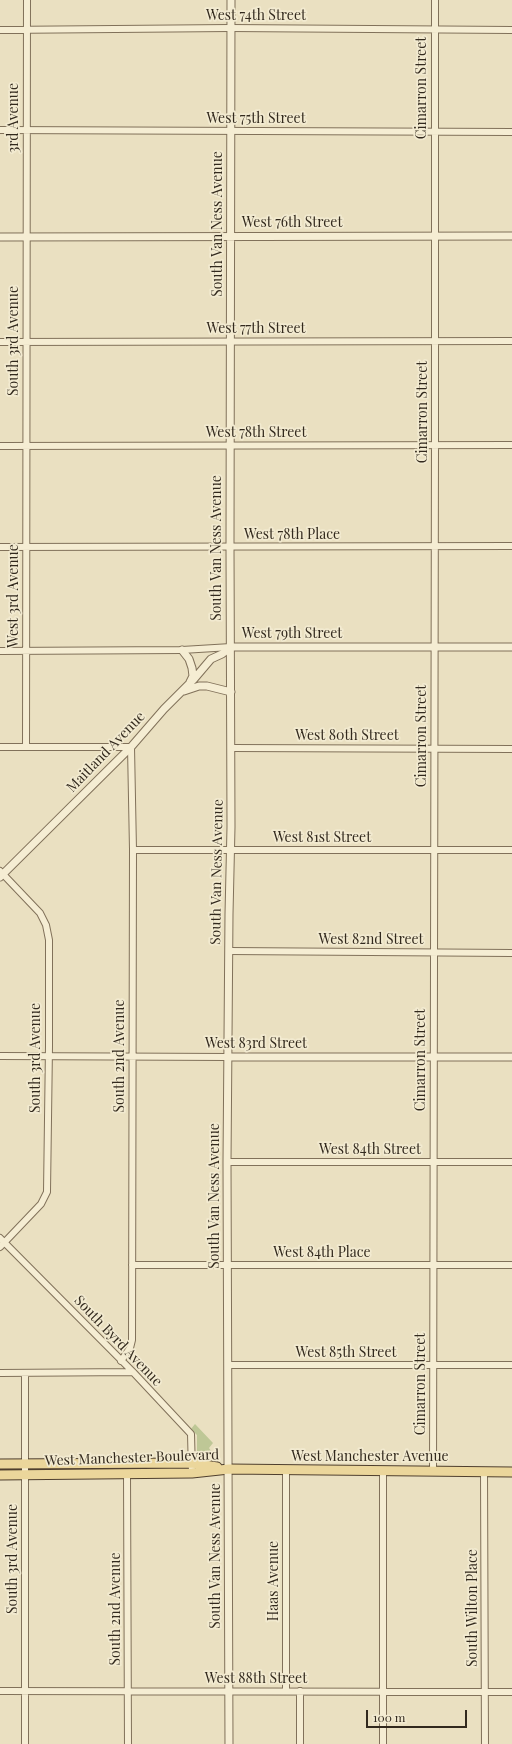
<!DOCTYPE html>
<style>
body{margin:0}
#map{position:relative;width:512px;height:1744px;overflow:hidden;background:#eae0c1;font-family:"Playfair Display",serif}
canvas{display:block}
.scale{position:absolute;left:366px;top:1710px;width:101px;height:18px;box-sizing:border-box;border:2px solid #32291d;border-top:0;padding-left:5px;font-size:12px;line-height:14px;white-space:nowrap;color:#32291d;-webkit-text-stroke:3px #f2ead0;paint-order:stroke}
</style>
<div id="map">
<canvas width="512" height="1744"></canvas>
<div class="scale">100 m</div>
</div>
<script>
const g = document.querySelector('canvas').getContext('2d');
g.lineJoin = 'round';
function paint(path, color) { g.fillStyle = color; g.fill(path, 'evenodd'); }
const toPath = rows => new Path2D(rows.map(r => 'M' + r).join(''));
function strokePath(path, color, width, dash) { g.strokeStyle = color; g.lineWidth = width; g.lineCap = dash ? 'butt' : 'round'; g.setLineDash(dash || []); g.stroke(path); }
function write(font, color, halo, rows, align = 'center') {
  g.font = font + ' "Playfair Display",serif'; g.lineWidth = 3.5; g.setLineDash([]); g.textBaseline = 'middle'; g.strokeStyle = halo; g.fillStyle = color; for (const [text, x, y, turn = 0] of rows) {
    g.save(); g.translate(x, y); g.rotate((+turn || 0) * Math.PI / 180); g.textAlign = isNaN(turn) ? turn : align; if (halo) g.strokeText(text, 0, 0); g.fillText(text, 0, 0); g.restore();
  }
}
paint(toPath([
 [195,1424,213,1443,209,1448,211,1451,209,1457,197,1456,197,1435,191,1429]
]), '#bec796');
const minor = toPath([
 [0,30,230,28,512,30],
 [0,130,512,132],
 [0,342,512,341],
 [0,446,512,445],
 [0,547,512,546],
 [0,651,182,650,231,647],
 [0,747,131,747,133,850,132,1340,130,1348,121,1361],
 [26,747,27,0],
 [231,748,512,749],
 [133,850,512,850],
 [0,871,40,913,46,925,49,940,49,1046,47,1192,41,1204,0,1247],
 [229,951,512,953],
 [0,1056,228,1057],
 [227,1162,512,1162],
 [0,1238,133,1372,191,1434,192,1473],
 [132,1265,512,1265],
 [228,1365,512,1365],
 [0,1373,133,1372],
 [25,1373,25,1744],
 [383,1471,383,1744],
 [433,1471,435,445,435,0],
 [484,1472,485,1744],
 [127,1474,128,1744],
 [0,1691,512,1692],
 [286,1691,286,1470],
 [300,1744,300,1691]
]);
const tertiary = toPath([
 [0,237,512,236],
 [182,650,189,659,192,668,193,676,190,682],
 [184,691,199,686,207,686,231,692],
 [0,877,131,747,164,709,194,679,211,659,222,654,231,647,512,647],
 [228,1057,512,1057],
 [229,1744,227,1162,229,914,231,827,230,547,231,0]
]);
const primary = toPath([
 [0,1464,192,1463,217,1467],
 [0,1475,192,1473,229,1469,512,1472]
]);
strokePath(minor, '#81715a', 8);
strokePath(tertiary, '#81715a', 9);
strokePath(primary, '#4f3f2e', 11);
strokePath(minor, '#f5edd3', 6);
strokePath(tertiary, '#f5edd3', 7);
strokePath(primary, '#ebd69b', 9);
write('14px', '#32291d', '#f2ead0', [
 ["West 74th Street",256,16],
 ["Cimarron Street",422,88,-90],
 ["3rd Avenue",14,118,-90],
 ["West 75th Street",256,119],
 ["West 76th Street",292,223],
 ["South Van Ness Avenue",218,224,-90],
 ["West 77th Street",256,329],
 ["South 3rd Avenue",14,341,-90],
 ["Cimarron Street",423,412,-90],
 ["West 78th Street",256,433],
 ["West 78th Place",292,535],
 ["South Van Ness Avenue",217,548,-90],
 ["West 3rd Avenue",14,596,-90],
 ["West 79th Street",292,634],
 ["West 80th Street",347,736],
 ["Cimarron Street",422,736,-90],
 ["Maitland Avenue",106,752,-46],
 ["West 81st Street",322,838],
 ["South Van Ness Avenue",217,872,-89],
 ["West 82nd Street",371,940],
 ["West 83rd Street",256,1044],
 ["South 2nd Avenue",120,1056,-90],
 ["South 3rd Avenue",36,1058,-90],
 ["Cimarron Street",421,1060,-90],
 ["West 84th Street",370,1150],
 ["South Van Ness Avenue",215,1196,-90],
 ["West 84th Place",322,1253],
 ["South Byrd Avenue",118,1341,46],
 ["West 85th Street",346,1353],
 ["Cimarron Street",421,1384,-90],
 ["West Manchester Avenue",370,1457],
 ["West Manchester Boulevard",132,1458,-2],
 ["South Van Ness Avenue",216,1556,-90],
 ["South 3rd Avenue",13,1559,-90],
 ["Haas Avenue",274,1581,-90],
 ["South Wilton Place",473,1608,-90],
 ["South 2nd Avenue",116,1609,-90],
 ["West 88th Street",256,1679]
]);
</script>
